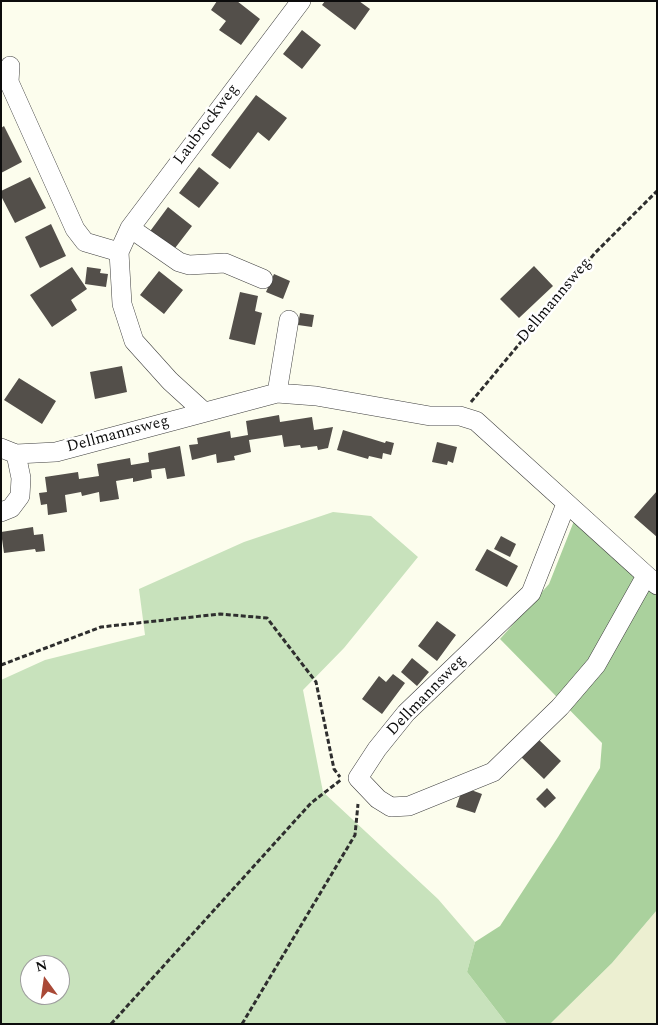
<!DOCTYPE html>
<style>
body{margin:0}
#map{position:relative;width:658px;height:1025px;overflow:hidden;background:#fcfded;font-family:Spectral,serif}
canvas{display:block}
.frame{position:absolute;inset:0;border:2px solid #0c0c0c;pointer-events:none}
.north{position:absolute;left:20px;top:955px;width:50px;height:50px;box-sizing:border-box;background:#fff;border:1px solid #9e9e9e;border-radius:50%;rotate:346deg;font-size:14px;font-weight:700;line-height:20px;text-align:center;color:#0c0c0c}
.north::after{content:'';display:block;margin:auto;width:18px;height:22px;background:#a94937;clip-path:polygon(50% 0,100% 100%,50% 72%,0 100%)}
</style>
<div id="map">
<canvas width="658" height="1025"></canvas>
<div class="frame"></div>
<div class="north">N</div>
</div>
<script>
const g = document.querySelector('canvas').getContext('2d');
g.lineJoin = 'round';
function paint(path, color) { g.fillStyle = color; g.fill(path, 'evenodd'); }
const toPath = rows => new Path2D(rows.map(r => 'M' + r).join(''));
function strokePath(path, color, width, dash) { g.strokeStyle = color; g.lineWidth = width; g.lineCap = dash ? 'butt' : 'round'; g.setLineDash(dash || []); g.stroke(path); }
function write(font, color, halo, rows, align = 'center') {
  g.font = font + ' Spectral,serif'; g.lineWidth = 5; g.setLineDash([]); g.textBaseline = 'middle'; g.strokeStyle = halo; g.fillStyle = color; for (const [text, x, y, turn = 0] of rows) {
    g.save(); g.translate(x, y); g.rotate((+turn || 0) * Math.PI / 180); g.textAlign = isNaN(turn) ? turn : align; if (halo) g.strokeText(text, 0, 0); g.fillText(text, 0, 0); g.restore();
  }
}
paint(toPath([
 [657,910,657,1024,550,1024,612,963]
]), '#ecefd1');
paint(toPath([
 [333,512,371,516,418,557,344,648,303,690,323,792,438,899,475,942,467,972,507,1024,1,1024,1,680,45,660,145,635,139,589,244,542],
 [30,965,60,965,60,995,30,995]
]), '#c8e2bc');
paint(toPath([
 [576,516,657,590,657,910,612,963,550,1024,507,1024,467,972,475,942,500,926,558,837,600,768,602,743,500,639,549,584]
]), '#aad19d');
paint(toPath([
 [217,1,237,1,260,19,241,45,219,30,226,21,211,10],
 [325,1,359,1,370,9,355,30,322,5],
 [302,30,321,45,302,69,283,54],
 [256,95,287,118,269,141,258,132,230,169,211,155],
 [4,126,22,162,1,173,1,128],
 [199,167,219,183,199,208,179,193],
 [30,177,46,208,15,223,1,196,1,191],
 [168,207,192,226,172,252,148,234],
 [51,224,66,256,40,268,25,237],
 [534,266,553,286,519,318,500,299],
 [72,267,87,289,71,300,77,310,52,327,30,295],
 [87,267,101,269,100,273,108,274,106,287,85,284],
 [159,271,183,290,164,314,140,295],
 [274,274,290,281,283,299,266,292],
 [240,292,258,296,255,311,262,313,255,345,229,339],
 [300,313,314,315,312,327,298,325],
 [122,366,127,392,95,399,90,372],
 [19,378,56,401,42,424,4,400],
 [279,415,280,422,312,417,314,430,333,427,328,448,318,450,317,446,301,448,300,445,284,447,282,435,249,440,251,452,234,456,235,460,217,463,216,454,192,460,189,445,198,444,197,438,230,431,231,438,248,435,246,421],
 [343,430,385,443,386,441,394,443,391,455,383,453,382,459,369,456,368,459,337,450],
 [437,442,457,447,453,463,448,461,447,465,432,462],
 [180,446,185,476,167,479,165,468,151,470,152,478,133,482,133,478,116,481,119,499,100,502,99,492,82,496,81,492,65,495,67,512,48,515,47,504,41,505,39,493,47,492,45,477,78,472,79,479,99,476,97,464,130,458,131,465,149,462,148,453],
 [657,491,657,537,634,517],
 [33,527,34,535,43,534,45,551,36,552,35,549,4,553,1,532],
 [501,536,516,544,510,557,494,549],
 [487,549,518,566,507,587,475,570],
 [437,621,456,635,437,661,418,646],
 [412,658,429,672,417,686,401,672],
 [393,674,405,683,382,714,362,699,379,676,386,682],
 [536,737,561,761,544,779,519,755],
 [463,787,482,794,475,813,456,807],
 [547,788,556,798,545,808,536,799]
]), '#534f4a');
const minor = toPath([
 [10,66,9,82,75,229,85,242,119,252],
 [130,228,179,262,189,265,225,263,263,279],
 [277,393,289,320],
 [204,412,170,381,134,341,122,304,119,252,130,228,301,1],
 [1,448,16,454,56,452,277,393,316,396,430,416,460,416,476,421,657,585],
 [566,504,531,593,406,713,377,749,358,778,378,799,391,807,409,806,493,772,560,707,596,665,646,576],
 [1,512,11,508,20,496,21,478,16,454]
]);
strokePath(minor, '#3f3f3f', 20);
strokePath(toPath([
 [471,402,595,253,657,191],
 [1,665,101,627,220,614,267,618,316,682,334,769,340,777],
 [111,1024,311,803,342,779],
 [242,1024,355,835,358,804]
]), '#2e2e2e', 3, [5, 2.5]);
strokePath(minor, '#fff', 19);
write('16px', '#0c0c0c', '#fff', [
 ["Laubrockweg",207,125,-53],
 ["Dellmannsweg",555,301,-50],
 ["Dellmannsweg",118,435,-15],
 ["Dellmannsweg",427,696,-46]
]);
</script>
